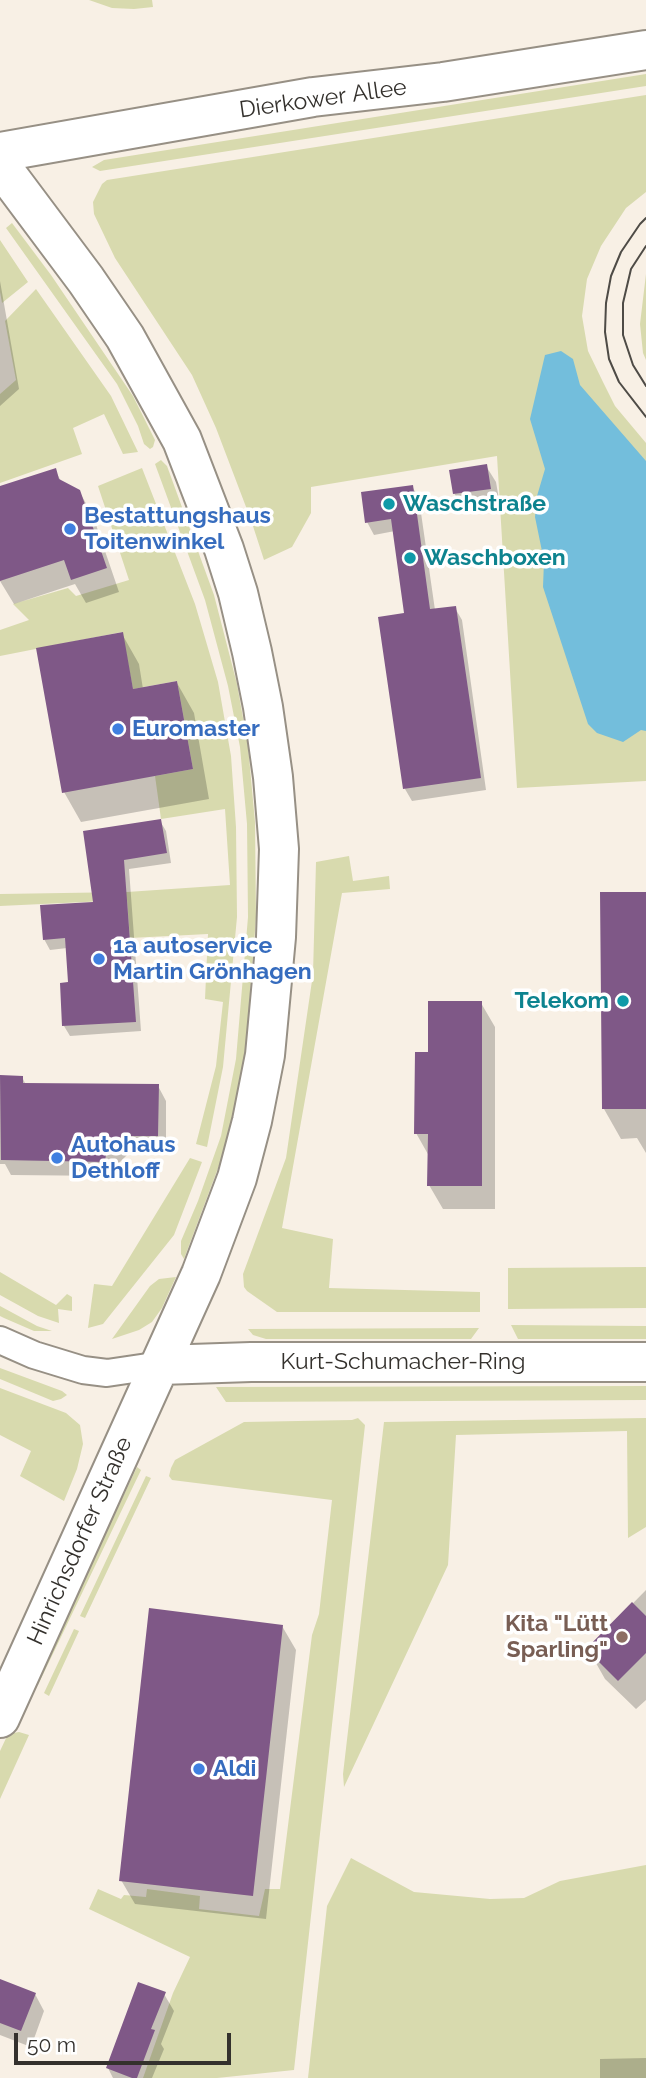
<!DOCTYPE html>
<meta charset="utf-8">
<style>
body{margin:0}
#map{position:relative;width:646px;height:2078px;overflow:hidden;background:#f8f0e5;font-family:Raleway,sans-serif}
canvas{display:block}
.scale{position:absolute;left:14px;top:2033px;width:217px;height:32px;box-sizing:border-box;border:4px solid #34312d;border-top:0;padding-left:9px;font-size:21px;line-height:24px;white-space:nowrap;color:#34312d;-webkit-text-stroke:5px #fff;paint-order:stroke}
</style>
<div id="map">
<canvas width="646" height="2078"></canvas>
<div class="scale">50 m</div>
</div>
<script>
const g = document.querySelector('canvas').getContext('2d');
g.lineJoin = 'round';
function paint(path, color) { g.fillStyle = color; g.fill(path, 'evenodd'); }
const toPath = rows => new Path2D(rows.map(r => 'M' + r).join(''));
function strokePath(path, color, width, dash) { g.strokeStyle = color; g.lineWidth = width; g.lineCap = dash ? 'butt' : 'round'; g.setLineDash(dash || []); g.stroke(path); }
function write(font, color, halo, rows, align = 'center') {
  g.font = font + ' Raleway,sans-serif'; g.lineWidth = 7; g.setLineDash([]); g.textBaseline = 'middle'; g.strokeStyle = halo; g.fillStyle = color; for (const [text, x, y, turn = 0] of rows) {
    g.save(); g.translate(x, y); g.rotate((+turn || 0) * Math.PI / 180); g.textAlign = isNaN(turn) ? turn : align; if (halo) g.strokeText(text, 0, 0); g.fillText(text, 0, 0); g.restore();
  }
}
paint(toPath([
 [89,0,152,0,153,7,134,9,112,8],
 [646,74,646,86,100,171,92,167,104,160],
 [646,95,646,192,626,208,601,246,587,279,582,316,588,351,603,382,615,406,646,443,646,781,517,788,497,456,311,487,311,513,292,547,264,560,251,520,216,428,192,375,115,258,94,214,93,202,102,184,107,180],
 [12,223,51,275,133,396,155,440,153,447,150,449,144,444,138,426,117,384,6,228],
 [0,240,28,282,2,303,0,292],
 [646,274,646,360,643,353,640,324],
 [36,289,111,396,138,452,123,454,104,414,73,428,82,454,0,483,0,394,16,380,5,321],
 [161,460,167,466,214,595,237,684,248,746,255,822,256,918,245,1059,229,1139,184,1259,181,1254,181,1241,198,1201,221,1136,236,1059,248,917,247,824,240,747,228,686,205,600,155,464],
 [142,468,195,604,218,682,231,756,236,827,237,917,223,1067,207,1147,196,1144,216,1066,223,1002,205,999,208,934,130,938,127,900,0,906,0,894,127,892,230,885,225,809,161,819,155,776,193,769,177,681,133,689,122,632,0,656,0,630,29,620,13,604,68,588,76,596,129,580,98,486],
 [349,856,353,881,389,876,390,889,342,893,282,1228,333,1239,329,1288,480,1292,480,1312,277,1312,247,1291,244,1287,243,1274,286,1158,313,974,316,862],
 [190,1158,202,1162,174,1235,103,1324,88,1328,94,1284,112,1286],
 [646,1267,646,1308,508,1309,508,1268],
 [0,1272,56,1305,67,1294,72,1297,72,1311,58,1309,59,1323,38,1316,0,1295],
 [176,1277,162,1308,152,1322,139,1330,112,1339,150,1286,159,1279],
 [0,1306,37,1326,52,1331,34,1331,4,1318,0,1316],
 [511,1325,646,1326,646,1339,518,1339],
 [479,1328,471,1339,266,1339,253,1335,248,1329],
 [0,1368,62,1391,67,1395,61,1399,53,1401,0,1379],
 [646,1386,646,1400,226,1402,216,1387],
 [0,1388,66,1413,80,1425,83,1444,77,1469,64,1501,20,1476,31,1451,0,1435],
 [358,1418,365,1425,294,2070,217,2078,143,2078,173,1993,190,1957,89,1909,98,1889,121,1899,124,1895,146,1897,147,1889,200,1896,199,1909,259,1916,265,1889,280,1889,312,1635,319,1614,332,1500,172,1480,169,1476,171,1468,175,1460,244,1422,352,1420],
 [646,1418,646,1527,628,1538,627,1431,456,1435,448,1565,344,1787,343,1774,384,1422],
 [137,1467,141,1470,38,1685,37,1679],
 [146,1476,151,1478,85,1618,80,1616],
 [74,1629,79,1631,49,1696,44,1693],
 [19,1732,29,1735,0,1799,0,1751,8,1734],
 [351,1858,414,1892,490,1899,524,1898,560,1881,646,1865,646,2078,308,2078,327,1906]
]), '#d8daae');
paint(toPath([
 [561,351,573,359,580,385,646,461,646,731,641,730,623,742,597,733,588,724,543,587,544,561,535,517,537,496,545,469,530,419,545,355]
]), '#73bedc');
paint(toPath([
 [0,281,19,389,0,406],
 [486,466,496,482,500,505,464,510,454,493],
 [55,470,62,483,79,491,93,516,119,592,86,603,75,584,14,604,0,581,0,488],
 [412,486,419,499,435,610,455,608,462,620,486,790,412,801,405,789,406,615,395,531,374,535,367,522],
 [122,634,139,664,143,689,177,683,194,713,209,799,81,822,64,792],
 [160,821,166,831,171,863,129,869,141,1031,70,1036,64,1026,69,984,67,948,50,950,44,939,95,904,85,833],
 [646,894,646,1153,637,1138,621,1139,604,1109],
 [481,1003,495,1027,495,1209,443,1209,429,1185,429,1156,416,1133,430,1054],
 [0,1077,22,1077,26,1085,158,1086,166,1101,166,1151,132,1150,113,1169,113,1176,11,1175,5,1164,0,1164],
 [646,1590,646,1700,636,1709,605,1679,588,1649],
 [282,1626,296,1650,266,1919,135,1904,121,1880],
 [0,1981,35,1994,44,2011,31,2047,0,2035],
 [164,1994,174,2011,161,2044,164,2049,152,2078,113,2078,108,2068],
 [646,2058,646,2078,600,2078,600,2059]
]), '#0003');
paint(toPath([
 [487,464,491,489,453,494,449,470],
 [56,468,59,479,80,490,107,568,71,580,64,560,0,581,0,486],
 [413,485,430,609,456,606,481,778,403,789,378,617,404,613,391,519,365,523,361,492],
 [123,632,133,689,177,681,193,769,62,793,36,648],
 [161,819,167,853,124,860,136,1022,62,1026,60,983,68,982,65,938,43,940,40,905,93,902,83,831],
 [600,892,646,892,646,1109,602,1109],
 [428,1001,482,1001,482,1186,427,1186,428,1134,414,1134,415,1052,428,1052],
 [0,1075,23,1076,23,1083,159,1084,158,1136,124,1136,106,1154,105,1162,1,1160],
 [632,1602,646,1616,646,1653,618,1681,586,1649],
 [149,1608,283,1625,253,1896,119,1881],
 [0,1979,36,1993,21,2031,0,2023],
 [138,1982,166,1992,151,2029,155,2030,137,2078,132,2078,106,2068]
]), '#7f5887');
const street = toPath([
 [0,1340,34,1355,83,1370,107,1373,161,1365]
]);
const secondary = toPath([
 [0,152,313,97,443,82,646,50],
 [0,165,86,280,125,337,182,440,224,549,238,593,252,652,263,707,273,777,279,849,276,937,265,1055,252,1121,237,1178,201,1274,0,1718],
 [161,1365,251,1362,646,1362]
]);
strokePath(street, '#979085', 30);
strokePath(secondary, '#979085', 42);
strokePath(street, '#fff', 26);
strokePath(secondary, '#fff', 38);
strokePath(toPath([
 [646,218,640,224,621,252,611,276,606,303,605,332,609,359,619,382,646,417],
 [646,246,631,269,623,303,623,335,633,365,646,386]
]), '#4e4b46', 2);
for (const [x, y, r, color] of [
 [389,504,7,"#0f9aa8"],
 [70,529,7,"#3f7fe0"],
 [410,558,7,"#0f9aa8"],
 [118,729,7,"#3f7fe0"],
 [99,959,7,"#3f7fe0"],
 [623,1001,7,"#0f9aa8"],
 [57,1158,7,"#3f7fe0"],
 [622,1637,7,"#8d6e63"],
 [199,1769,7,"#3f7fe0"]
]) { const dot = new Path2D(); dot.arc(x, y, r, 0, 2 * Math.PI); g.fillStyle = color; g.fill(dot); strokePath(dot, '#fff', 2.5); }
write('23px', '#34312d', '#fff', [
 ["Dierkower Allee",323,99,-8],
 ["Kurt-Schumacher-Ring",403,1362],
 ["Hinrichsdorfer Straße",80,1541,-66]
]);
write('bold 23px', '#0d838f', '#fff', [
 ["Waschstraße",403,504],
 ["Waschboxen",424,558],
 ["Telekom",609,1001,"right"]
], 'left');
write('bold 23px', '#366cbe', '#fff', [
 ["Bestattungshaus",84,516],
 ["Toitenwinkel",84,542],
 ["Euromaster",132,729],
 ["1a autoservice",113,946],
 ["Martin Grönhagen",113,972],
 ["Autohaus",71,1145],
 ["Dethloff",71,1171],
 ["Aldi",213,1769]
], 'left');
write('bold 23px', '#785e54', '#fff', [
 ["Kita \"Lütt",608,1624],
 ["Sparling\"",608,1650]
], 'right');
</script>
